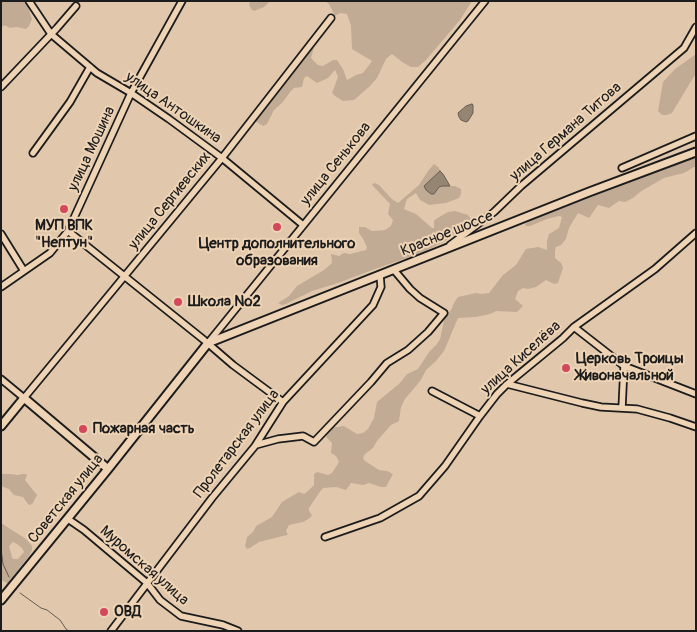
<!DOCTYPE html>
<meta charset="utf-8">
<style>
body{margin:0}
#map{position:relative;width:697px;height:632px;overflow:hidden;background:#e1c8ac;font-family:Pangolin,sans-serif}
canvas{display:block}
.frame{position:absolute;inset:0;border:2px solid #1c1c1c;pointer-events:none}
</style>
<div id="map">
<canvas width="697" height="632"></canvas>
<div class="frame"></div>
</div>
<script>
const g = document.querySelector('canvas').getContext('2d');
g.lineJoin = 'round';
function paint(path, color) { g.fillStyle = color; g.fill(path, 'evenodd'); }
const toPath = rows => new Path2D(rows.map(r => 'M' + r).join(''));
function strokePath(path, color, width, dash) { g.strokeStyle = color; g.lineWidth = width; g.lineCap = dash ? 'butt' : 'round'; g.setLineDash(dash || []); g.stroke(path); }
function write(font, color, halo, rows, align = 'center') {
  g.font = font + ' Pangolin,sans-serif'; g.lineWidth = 4; g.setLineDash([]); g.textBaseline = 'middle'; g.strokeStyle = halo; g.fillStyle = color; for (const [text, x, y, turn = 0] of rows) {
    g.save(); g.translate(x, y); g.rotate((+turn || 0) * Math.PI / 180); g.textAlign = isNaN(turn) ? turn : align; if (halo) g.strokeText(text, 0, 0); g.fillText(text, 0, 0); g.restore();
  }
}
paint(toPath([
 [1,1,23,1,28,7,32,19,29,26,26,29,16,27,10,28,4,25,1,28],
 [251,1,270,1,264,7,254,11,251,9,249,4],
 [325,1,472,1,460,20,426,60,418,67,411,67,402,62,392,54,386,59,377,78,370,86,354,100,343,101,335,96,332,93,338,77,335,70,328,78,317,83,307,76,304,78,302,87,294,88,291,91,282,103,274,110,267,124,263,126,255,121,255,119,310,49,314,48,311,58,318,65,323,66,333,60,337,60,343,69,347,80,356,75,363,73,372,61,352,49,351,26,347,14,340,13,335,16,329,4],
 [696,54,696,73,672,113,667,115,662,115,658,111,663,82,675,69],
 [696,156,696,166,684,173,664,178,640,192,633,198,625,202,619,201,609,208,598,205,589,218,578,213,569,228,566,239,561,245,556,247,555,251,555,258,561,263,563,268,558,283,554,284,546,280,536,287,528,289,523,288,518,291,515,299,523,306,517,312,496,311,490,314,476,317,458,318,444,351,436,361,426,370,421,380,405,399,401,407,399,421,391,425,377,441,373,448,365,454,363,458,365,461,379,470,387,471,393,474,386,487,381,487,369,483,363,485,351,483,346,490,336,487,323,488,319,493,309,508,309,511,312,515,310,518,303,522,289,525,286,531,288,535,287,535,259,542,250,548,247,549,245,546,247,537,253,532,256,526,272,517,282,502,299,492,304,494,308,491,314,485,314,474,317,472,328,475,332,473,339,462,336,456,331,453,332,443,326,437,330,428,344,426,357,434,363,433,368,429,374,418,377,402,400,383,407,374,418,369,429,352,437,344,440,339,445,316,451,310,454,303,458,297,476,293,482,294,489,293,503,275,516,265,526,249,538,247,547,250,547,241,549,234,559,228,562,217,559,216,547,219,530,226,526,226,525,224,545,212,560,208],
 [434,164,439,168,440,171,425,186,434,194,439,187,442,186,455,186,461,189,461,194,459,198,446,203,429,205,420,200,416,193,407,199,404,209,416,214,432,228,434,228,434,221,436,219,448,212,455,211,468,215,471,219,467,225,445,241,424,252,375,269,338,283,312,291,286,304,282,305,278,303,289,296,297,286,324,270,332,263,331,254,339,256,344,253,350,254,366,250,367,247,363,239,359,233,359,227,365,227,372,231,385,230,391,226,393,220,388,214,390,204,375,188,372,185,374,183,379,185,392,199,398,203,419,185,428,171],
 [1,474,9,474,18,475,22,474,26,474,27,475,25,480,37,495,33,503,30,505,28,504,23,497,14,495,9,489,1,486],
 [1,523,26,539,32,546,32,550,29,556,10,580,9,584,1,580],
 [13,542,17,544,22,548,24,552,18,559,13,559,12,557,9,546]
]), '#c1ab94');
const water = toPath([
 [472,104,473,105,473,113,468,121,466,122,461,120,459,117,458,113,466,106,472,104],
 [440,171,443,174,450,186,442,186,439,187,434,194,431,194,426,190,424,186,440,171]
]);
paint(water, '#958674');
strokePath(water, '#655c51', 1);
strokePath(toPath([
 [1,549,3,564,9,577],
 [20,593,41,608,47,610,60,620,66,629,69,631]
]), '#655c51', 1);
const minor = toPath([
 [29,1,51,34,97,73,131,93,169,119,222,158,303,225],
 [1,87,57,28,76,6],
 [33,153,70,102,90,67],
 [622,168,696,136],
 [68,231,204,340,233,365,283,402],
 [1,234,24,271],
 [450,245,494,212,521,186,684,48,696,27],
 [1,287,50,253,68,231,131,93,182,1],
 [574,327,624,366,696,394],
 [208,343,485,1],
 [1,379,24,398,222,158,331,18],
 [507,384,582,403,601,407,637,409,670,418,696,427],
 [432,391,480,416],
 [622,408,624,366],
 [256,445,278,439,303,436,314,442,371,382,387,363,408,350,428,332,444,313,420,298,410,289,394,270],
 [68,519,84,530,147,583,160,600,181,616,223,625,238,631],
 [325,537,380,518,419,496,445,466,480,416,497,394,507,384,563,338,574,327,655,269,696,233],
 [111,631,212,498,255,446,283,402,373,305,381,287,380,275]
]);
const major = toPath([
 [1,426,24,398,108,469],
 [1,600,108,469,208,343,589,192,696,152]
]);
strokePath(minor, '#1c1c1c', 9);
strokePath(major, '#1c1c1c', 11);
strokePath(minor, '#eed3b5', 5.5);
strokePath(major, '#eed3b5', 7);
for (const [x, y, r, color] of [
 [64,209,5,"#d1495b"],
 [277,227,5,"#d1495b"],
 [178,302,5,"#d1495b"],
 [566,368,5,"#d1495b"],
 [83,429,5,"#d1495b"],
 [104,612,5,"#d1495b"]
]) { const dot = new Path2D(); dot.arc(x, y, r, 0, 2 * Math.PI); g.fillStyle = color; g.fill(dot); strokePath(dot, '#eed3b5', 2); }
write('15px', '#1c1c1c', '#eed3b5', [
 ["улица Антошкина",173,108,35],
 ["улица Германа Титова",566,132,-41],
 ["улица Мошина",92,149,-65],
 ["улица Сенькова",336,164,-51],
 ["улица Сергиевских",170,201,-51],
 ["Красное шоссе",447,234,-22],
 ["улица Киселёва",521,358,-42],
 ["Пролетарская улица",237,444,-53],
 ["Советская улица",66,499,-51],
 ["Муромская улица",144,566,41]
]);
write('bold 15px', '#1c1c1c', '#eed3b5', [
 ["МУП ВПК",64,226,"center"],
 ["\"Нептун\"",64,243,"center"],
 ["Центр дополнительного",277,244,"center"],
 ["образования",277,261,"center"],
 ["Школа №2",188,302],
 ["Церковь Троицы",576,359],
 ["Живоначальной",576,376],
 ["Пожарная часть",93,429],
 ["ОВД",114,612]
], 'left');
</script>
